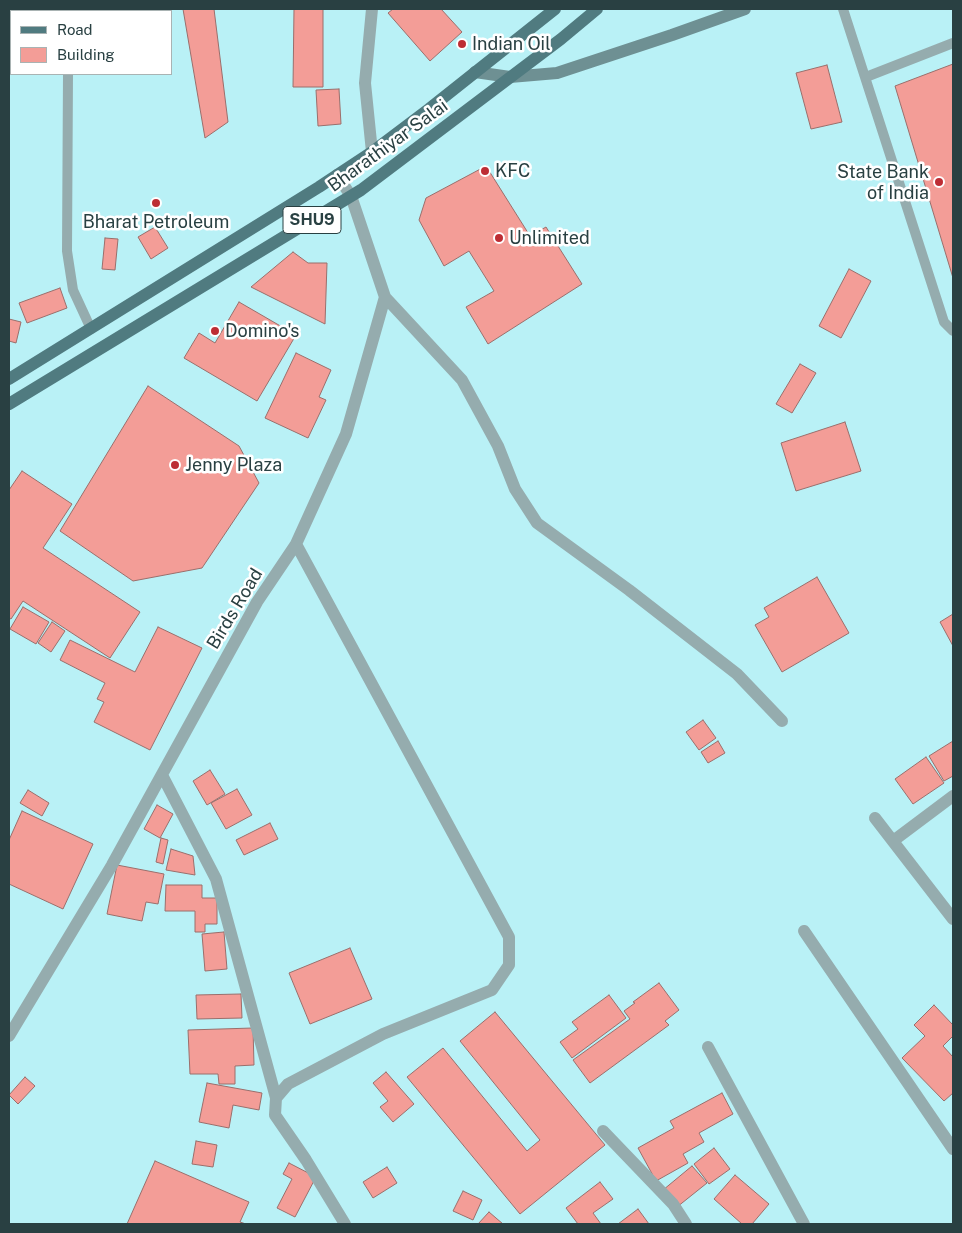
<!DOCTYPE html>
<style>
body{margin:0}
#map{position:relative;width:962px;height:1233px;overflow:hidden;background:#b9f1f6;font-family:"Public Sans",sans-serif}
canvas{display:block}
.frame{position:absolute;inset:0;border:10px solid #294042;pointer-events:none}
.legend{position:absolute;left:10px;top:10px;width:162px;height:65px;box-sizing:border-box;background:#fff;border:1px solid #a9b3b3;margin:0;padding:6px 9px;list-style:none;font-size:15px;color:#294042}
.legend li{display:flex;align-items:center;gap:10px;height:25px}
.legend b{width:25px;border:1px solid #a9b3b3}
</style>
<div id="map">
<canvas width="962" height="1233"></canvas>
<div class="frame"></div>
<ul class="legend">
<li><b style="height:6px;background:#507b80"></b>Road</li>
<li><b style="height:14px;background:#f39d97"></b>Building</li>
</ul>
</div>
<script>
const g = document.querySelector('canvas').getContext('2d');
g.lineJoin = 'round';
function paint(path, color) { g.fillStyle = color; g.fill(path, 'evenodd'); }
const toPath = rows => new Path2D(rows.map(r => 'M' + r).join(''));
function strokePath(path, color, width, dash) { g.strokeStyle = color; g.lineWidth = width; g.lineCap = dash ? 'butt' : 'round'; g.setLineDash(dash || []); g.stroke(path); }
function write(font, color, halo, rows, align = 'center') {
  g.font = font + ' "Public Sans",sans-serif'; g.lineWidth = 5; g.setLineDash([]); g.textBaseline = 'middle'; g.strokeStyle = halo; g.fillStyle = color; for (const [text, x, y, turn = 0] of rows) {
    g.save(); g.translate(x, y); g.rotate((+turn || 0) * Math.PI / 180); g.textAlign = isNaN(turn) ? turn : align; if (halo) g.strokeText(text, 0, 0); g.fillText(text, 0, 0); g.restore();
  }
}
const building = toPath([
 [183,9,214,9,228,122,205,138,183,9],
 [294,9,323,9,323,87,293,87,294,9],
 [393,9,441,9,462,32,430,61,388,13,393,9],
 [953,64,953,278,895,86,953,64],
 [827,65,842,122,811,129,796,73,827,65],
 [339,89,341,124,318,126,316,90,339,89],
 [486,166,530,236,546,227,582,284,488,344,466,307,494,291,469,251,444,266,419,220,426,198,486,166],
 [155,227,168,248,151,259,138,237,155,227],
 [105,238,118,239,115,270,102,269,105,238],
 [293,252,308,263,327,263,325,324,251,287,293,252],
 [849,269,871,281,841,338,819,326,849,269],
 [60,288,67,308,27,323,19,303,60,288],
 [239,302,296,335,257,401,184,358,199,333,215,343,239,302],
 [9,319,21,322,16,343,9,341,9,319],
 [296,353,331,370,319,397,326,400,308,438,265,418,296,353],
 [800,364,816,373,792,413,776,404,800,364],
 [148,386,239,446,259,483,202,568,133,581,60,531,148,386],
 [845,422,861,471,796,491,781,443,845,422],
 [22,471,72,504,43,548,140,612,110,658,23,601,11,619,9,618,9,490,22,471],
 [817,577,849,633,782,672,755,625,769,617,764,608,817,577],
 [23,607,49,622,36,644,10,629,23,607],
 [953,614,953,646,940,622,953,614],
 [52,622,65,631,51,652,38,643,52,622],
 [158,627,202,648,150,750,94,722,104,702,97,699,105,683,60,660,70,640,135,672,158,627],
 [703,720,716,738,699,750,686,732,703,720],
 [718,741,725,753,708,763,701,752,718,741],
 [953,741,953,776,944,781,929,756,953,741],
 [926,757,944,783,913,804,895,779,926,757],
 [210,770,225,794,207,805,193,781,210,770],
 [237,789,252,815,226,829,211,803,237,789],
 [28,790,49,803,42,816,20,803,28,790],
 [157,805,173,814,160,838,144,829,157,805],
 [22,811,93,844,63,909,9,884,9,840,22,811],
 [270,823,278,839,244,855,236,840,270,823],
 [161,838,168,840,163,864,156,862,161,838],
 [171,849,193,856,195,875,166,870,171,849],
 [117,865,164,874,158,904,146,902,142,921,107,914,117,865],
 [166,885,202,885,202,898,217,898,217,924,205,924,205,932,195,932,195,911,165,911,166,885],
 [224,932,227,969,205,971,202,934,224,932],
 [350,948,372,999,310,1024,289,973,350,948],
 [659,983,679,1010,665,1021,669,1025,590,1083,573,1060,630,1019,624,1011,635,1003,633,1002,659,983],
 [241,994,242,1018,197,1019,196,995,241,994],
 [609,995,626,1018,572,1058,560,1042,578,1029,572,1022,609,995],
 [934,1005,953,1025,953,1036,943,1046,953,1057,953,1093,944,1101,902,1058,925,1036,914,1025,934,1005],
 [495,1012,605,1145,520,1214,407,1077,443,1048,527,1151,540,1140,460,1041,495,1012],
 [253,1028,254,1065,235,1066,235,1084,219,1084,218,1074,190,1074,188,1030,253,1028],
 [386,1072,414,1104,393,1122,380,1107,388,1101,373,1083,386,1072],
 [25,1077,35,1086,18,1104,9,1095,25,1077],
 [207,1083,262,1093,259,1110,233,1105,229,1128,199,1122,207,1083],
 [722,1093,733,1114,699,1133,704,1142,683,1154,688,1163,656,1181,638,1148,674,1128,670,1121,722,1093],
 [196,1141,217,1145,213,1167,192,1164,196,1141],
 [714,1148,730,1169,709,1184,694,1164,714,1148],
 [155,1161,249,1202,240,1222,246,1224,127,1224,155,1161],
 [289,1163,316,1177,295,1217,277,1208,292,1179,283,1174,289,1163],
 [692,1166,707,1183,677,1207,663,1190,692,1166],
 [387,1167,397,1183,373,1198,363,1182,387,1167],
 [735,1175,769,1204,752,1224,742,1224,714,1199,735,1175],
 [600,1182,613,1199,593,1213,601,1224,578,1224,566,1208,600,1182],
 [463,1191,482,1200,473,1220,453,1211,463,1191],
 [638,1209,649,1224,618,1224,638,1209],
 [489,1212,503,1224,478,1224,489,1212]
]);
paint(building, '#f39d97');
strokePath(building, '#9a6e6b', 1);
strokePath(toPath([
 [843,9,944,322,953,331],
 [68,11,68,9],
 [68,74,67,251,73,290,91,329],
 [866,77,953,43]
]), '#95acae', 10);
strokePath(toPath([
 [372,152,365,83,372,9],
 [385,297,462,380,498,446,515,489,537,523,629,590,737,674,782,721],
 [296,544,509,937,509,965,492,990,383,1034,288,1084,276,1098,275,1115,306,1160,345,1224],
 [162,775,216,879,276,1098],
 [875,818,953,919],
 [893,841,953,796],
 [804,931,953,1149],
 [9,1036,112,865,257,602,296,544,346,434,385,297,351,196,337,175],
 [708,1047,804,1224],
 [603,1131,673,1204,686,1224]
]), '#95acae', 12);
strokePath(toPath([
 [475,72,510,77,557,73,672,35,745,9]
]), '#6e9093', 12);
strokePath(toPath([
 [9,379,319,187,372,152,429,109,555,9],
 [9,404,361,190,561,39,597,9]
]), '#507b80', 12);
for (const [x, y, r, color] of [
 [462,44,5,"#bd2d34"],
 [485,171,5,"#bd2d34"],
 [939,182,5,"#bd2d34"],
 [156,203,5,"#bd2d34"],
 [499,238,5,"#bd2d34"],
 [215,331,5,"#bd2d34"],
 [175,465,5,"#bd2d34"]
]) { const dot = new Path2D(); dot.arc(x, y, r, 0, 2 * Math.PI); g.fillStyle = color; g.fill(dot); strokePath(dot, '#fff', 2); }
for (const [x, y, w] of [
 [312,220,58]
]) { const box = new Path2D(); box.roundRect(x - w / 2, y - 13.5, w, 27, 4); g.fillStyle = '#fff'; g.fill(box); strokePath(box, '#294042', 1); }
write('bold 16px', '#294042', null, [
 ["SHU9",312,220]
]);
write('18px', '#294042', '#fff', [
 ["Indian Oil",472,44],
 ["KFC",495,171],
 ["State Bank",929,172,"right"],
 ["of India",929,193,"right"],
 ["Bharat Petroleum",156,222,"center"],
 ["Unlimited",509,238],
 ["Domino's",225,331],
 ["Jenny Plaza",185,465]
], 'left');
write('18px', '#294042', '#fff', [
 ["Bharathiyar Salai",388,146,-36],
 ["Birds Road",235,609,-59]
]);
</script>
